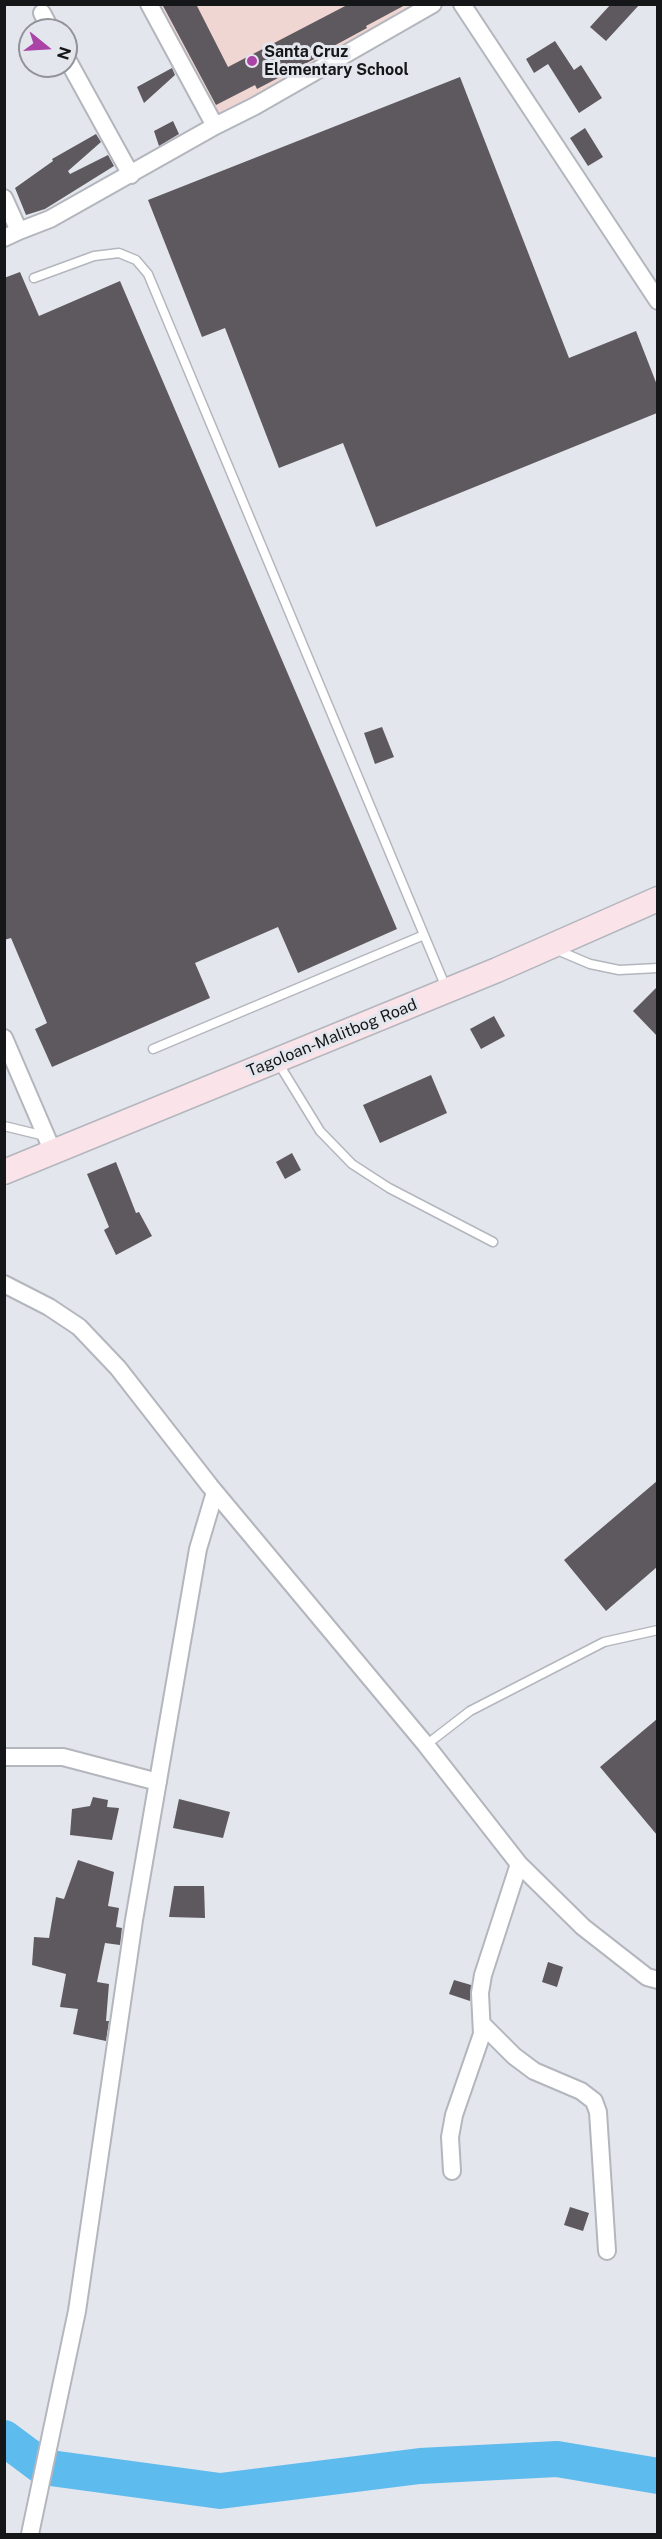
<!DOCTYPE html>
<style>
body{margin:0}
#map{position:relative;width:662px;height:2539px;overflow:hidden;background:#e4e6ee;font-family:"Public Sans",sans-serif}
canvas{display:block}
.frame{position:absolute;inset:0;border:6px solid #151618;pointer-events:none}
.north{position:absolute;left:18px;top:18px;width:60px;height:60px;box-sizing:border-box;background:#e4e6ee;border:2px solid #919398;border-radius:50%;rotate:108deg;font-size:16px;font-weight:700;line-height:24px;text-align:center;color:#151618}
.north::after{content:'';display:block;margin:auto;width:21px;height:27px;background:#aa44a7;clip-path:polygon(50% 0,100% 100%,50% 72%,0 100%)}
</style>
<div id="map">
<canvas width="662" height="2539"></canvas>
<div class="frame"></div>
<div class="north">N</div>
</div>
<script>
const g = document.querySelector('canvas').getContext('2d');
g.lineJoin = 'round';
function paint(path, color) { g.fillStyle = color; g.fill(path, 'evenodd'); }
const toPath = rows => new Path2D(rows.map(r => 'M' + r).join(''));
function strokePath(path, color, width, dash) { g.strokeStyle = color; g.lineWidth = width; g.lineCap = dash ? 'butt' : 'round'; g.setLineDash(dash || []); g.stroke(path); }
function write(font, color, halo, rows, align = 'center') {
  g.font = font + ' "Public Sans",sans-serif'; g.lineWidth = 6; g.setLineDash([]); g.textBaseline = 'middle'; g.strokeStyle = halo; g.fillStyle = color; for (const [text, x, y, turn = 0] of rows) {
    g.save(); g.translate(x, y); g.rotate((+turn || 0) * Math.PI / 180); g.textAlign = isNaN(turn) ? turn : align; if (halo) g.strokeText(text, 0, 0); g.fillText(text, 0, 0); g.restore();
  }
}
paint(toPath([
 [159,5,417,5,216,118]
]), '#f0d6d2');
strokePath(toPath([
 [4,2438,43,2467,220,2491,420,2466,557,2459,658,2476]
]), '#5ebbed', 36);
paint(toPath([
 [162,4,196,4,228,67,349,4,407,4,366,26,367,28,319,54,320,56,257,89,255,85,216,105],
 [611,4,640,4,606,41,590,27],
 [555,41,574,70,581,65,602,98,579,113,548,64,534,73,526,59],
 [172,68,175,75,144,103,137,87],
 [460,77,569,358,636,331,657,385,657,413,376,527,343,443,279,468,225,328,202,337,148,200],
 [173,121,179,134,159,146,154,131],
 [585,128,603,157,588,166,570,138],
 [96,134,101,142,68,171,70,174,108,155,114,166,45,209,26,215,15,188,53,161,52,159],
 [20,272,39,316,120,281,397,929,298,973,278,927,195,963,210,998,52,1067,35,1029,47,1023,11,938,4,940,4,278],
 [382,727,394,757,375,764,364,733],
 [657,987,657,1036,633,1011],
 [494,1016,505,1036,481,1049,470,1029],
 [431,1075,447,1113,380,1143,363,1105],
 [292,1153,301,1170,285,1179,276,1162],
 [116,1162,136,1213,139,1212,152,1236,116,1255,104,1230,109,1227,87,1174],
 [657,1481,657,1567,606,1611,564,1560],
 [657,1719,657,1835,600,1767],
 [93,1797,108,1800,107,1807,119,1808,112,1840,70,1835,72,1809,90,1806],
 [179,1799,230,1812,223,1838,173,1828],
 [78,1860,114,1872,108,1906,119,1908,116,1927,122,1928,120,1945,105,1943,97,1982,109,1984,106,2021,109,2021,106,2041,73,2034,78,2009,60,2007,66,1974,32,1965,34,1937,49,1938,56,1897,64,1899],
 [174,1886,204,1886,205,1918,169,1917],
 [548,1962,563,1967,557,1987,542,1982],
 [454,1980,471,1985,470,2001,449,1994],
 [570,2207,589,2213,583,2231,564,2225]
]), '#5e595e');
const service = toPath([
 [34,278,94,256,119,253,136,260,148,274,447,990],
 [557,950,590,964,619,970,658,968],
 [153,1049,424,935],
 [277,1061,320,1131,352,1164,389,1188,493,1242],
 [4,1126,45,1136],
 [426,1745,470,1711,604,1642,658,1630]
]);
const minor = toPath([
 [149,4,215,126],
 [462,4,658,301],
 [42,13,51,30],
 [66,57,131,175],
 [4,198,19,231,50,219,215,126,255,106,433,4],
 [4,238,19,231],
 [4,1038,53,1152],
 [4,1284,49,1307,79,1327,118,1368,210,1486,426,1745,519,1864,583,1927,647,1977,658,1980],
 [4,1757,63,1757,158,1782],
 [483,2025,514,2056,534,2071,581,2091,594,2101,598,2112,607,2251],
 [452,2171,450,2137,454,2115,482,2034,480,1993,483,1975,519,1864],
 [30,2534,77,2311,134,1920,198,1549,215,1492]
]);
const secondary = toPath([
 [4,1172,497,970,658,899]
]);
strokePath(service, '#b3b6bd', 11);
strokePath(minor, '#b3b6bd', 20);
strokePath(secondary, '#b3b6bd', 27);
strokePath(service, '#fff', 8);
strokePath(minor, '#fff', 16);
strokePath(secondary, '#fae4e9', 24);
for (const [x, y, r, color] of [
 [252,61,6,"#aa44a7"]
]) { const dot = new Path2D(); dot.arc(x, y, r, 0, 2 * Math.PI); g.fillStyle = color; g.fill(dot); strokePath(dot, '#e4e6ee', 2); }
write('bold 16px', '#151618', '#e4e6ee', [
 ["Santa Cruz",264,52],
 ["Elementary School",264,70]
], 'left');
write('16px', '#151618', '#e4e6ee', [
 ["Tagoloan-Malitbog Road",332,1038,-22]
]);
</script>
